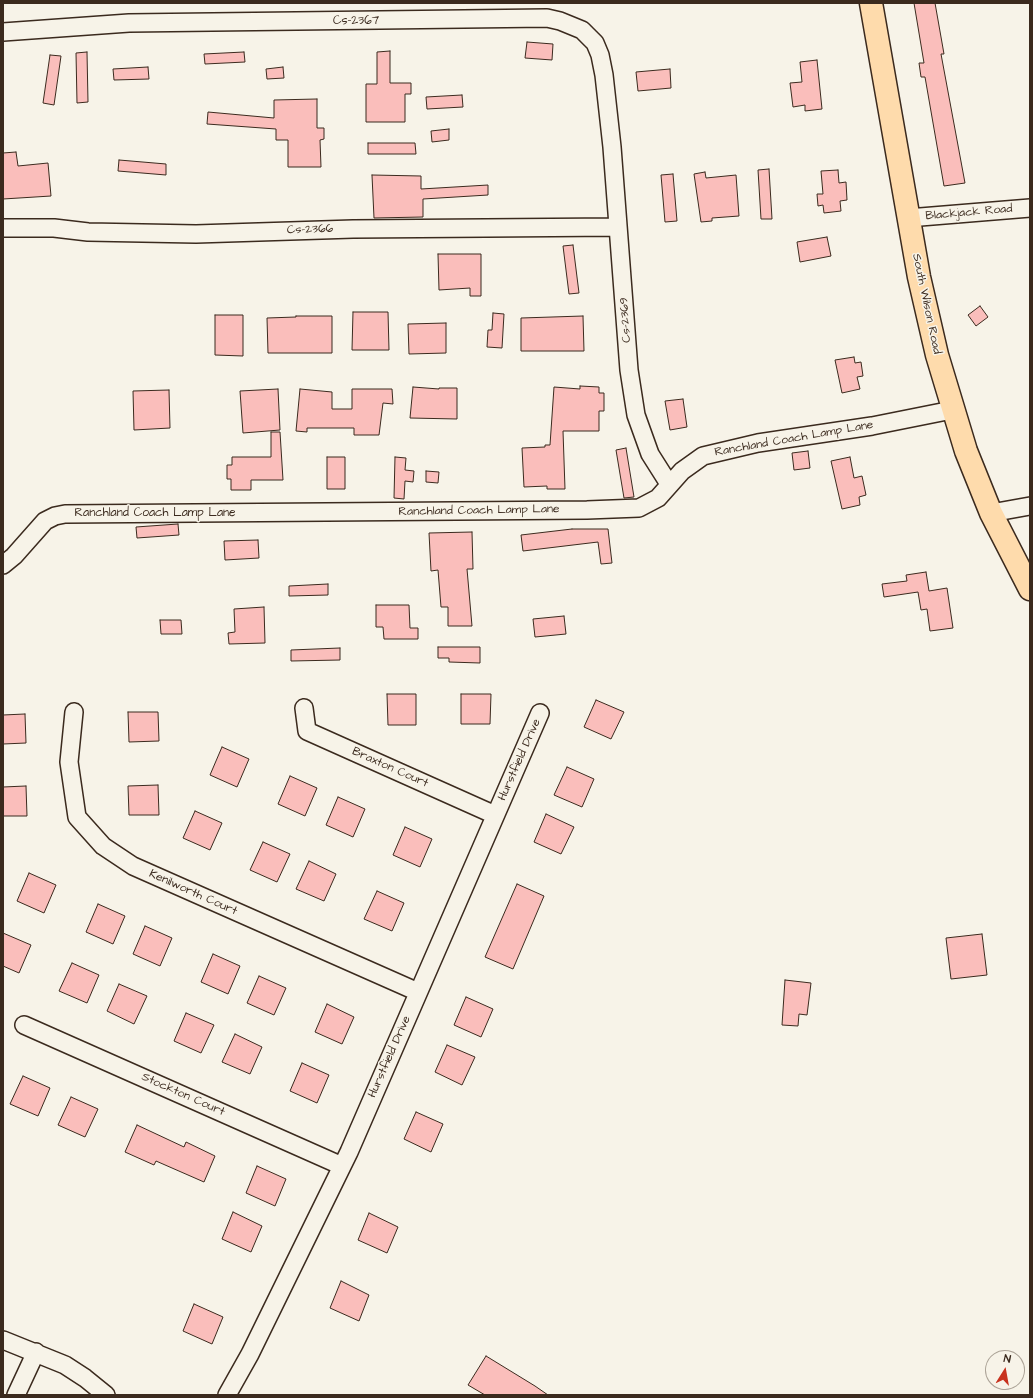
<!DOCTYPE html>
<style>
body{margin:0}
#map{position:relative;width:1033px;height:1398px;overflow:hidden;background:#f7f3e8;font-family:"Architects Daughter",sans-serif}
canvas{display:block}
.frame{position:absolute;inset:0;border:4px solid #3b2a1e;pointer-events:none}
.north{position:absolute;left:985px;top:1350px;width:40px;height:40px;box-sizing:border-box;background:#f7f3e8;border:1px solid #aca397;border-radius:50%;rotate:11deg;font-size:11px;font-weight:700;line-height:16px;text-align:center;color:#3b2a1e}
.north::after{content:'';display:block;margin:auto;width:14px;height:18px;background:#c8321e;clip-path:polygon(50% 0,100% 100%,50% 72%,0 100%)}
</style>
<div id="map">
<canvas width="1033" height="1398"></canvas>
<div class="frame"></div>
<div class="north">N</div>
</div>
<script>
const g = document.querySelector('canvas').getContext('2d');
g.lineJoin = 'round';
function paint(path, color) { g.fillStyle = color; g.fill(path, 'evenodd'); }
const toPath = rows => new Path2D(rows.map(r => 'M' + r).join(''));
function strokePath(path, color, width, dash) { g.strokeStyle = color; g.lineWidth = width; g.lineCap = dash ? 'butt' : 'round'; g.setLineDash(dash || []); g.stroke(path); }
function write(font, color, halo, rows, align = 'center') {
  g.font = font + ' "Architects Daughter",sans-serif'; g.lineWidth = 3; g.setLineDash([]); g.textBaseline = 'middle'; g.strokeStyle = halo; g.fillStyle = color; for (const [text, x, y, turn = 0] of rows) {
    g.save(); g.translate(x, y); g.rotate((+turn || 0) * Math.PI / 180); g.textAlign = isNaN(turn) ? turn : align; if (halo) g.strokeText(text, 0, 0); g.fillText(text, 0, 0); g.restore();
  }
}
const building = toPath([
 [914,3,935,3,944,54,941,54,965,183,944,186,925,77,921,77,919,63,924,63,914,3],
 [527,42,553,44,552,60,525,58,527,42],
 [390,51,390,83,411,83,411,94,405,94,405,122,366,122,366,84,377,84,377,52,390,51],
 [87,52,88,102,77,103,76,53,87,52],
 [244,52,245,62,205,64,204,54,244,52],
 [50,55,61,56,54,105,43,103,50,55],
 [817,60,822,109,805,111,805,105,793,107,790,83,802,82,800,62,817,60],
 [148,67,149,79,114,80,113,69,148,67],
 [283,67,284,78,267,79,266,69,283,67],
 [670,69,671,88,638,91,636,72,670,69],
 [462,95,463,107,427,109,426,97,462,95],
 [317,99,317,128,324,128,324,139,320,140,321,167,288,167,288,140,276,140,276,129,207,124,208,112,274,118,274,100,317,99],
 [449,129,449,140,432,142,431,131,449,129],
 [368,143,415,143,416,154,368,154,368,143],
 [16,152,18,166,48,163,51,196,3,199,3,153,16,152],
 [119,160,166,164,166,175,118,171,119,160],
 [769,169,772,219,761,219,758,170,769,169],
 [838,170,839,183,846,182,847,200,840,201,841,211,824,213,823,205,818,206,817,194,823,194,821,171,838,170],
 [705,172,706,178,736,175,739,216,712,218,712,221,701,222,694,174,705,172],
 [673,174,677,221,665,222,661,175,673,174],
 [372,175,421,176,421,189,488,185,488,195,423,199,423,217,374,218,372,175],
 [827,237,831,256,800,262,797,242,827,237],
 [573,245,579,293,569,294,563,246,573,245],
 [438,254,481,254,481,296,470,296,470,288,439,290,438,254],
 [980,306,988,317,976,326,968,315,980,306],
 [353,312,388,312,389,350,352,350,353,312],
 [493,313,504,314,502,348,487,347,488,330,492,330,493,313],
 [215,315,243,315,243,356,215,355,215,315],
 [296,316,332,316,332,353,268,353,267,318,296,317,296,316],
 [583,316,584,351,521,351,521,318,583,316],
 [446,323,446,353,409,354,408,324,446,323],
 [854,357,855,363,861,362,863,376,857,377,860,389,842,393,835,360,854,357],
 [580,386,599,387,599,393,604,393,604,411,599,411,599,431,563,431,565,489,547,489,547,486,524,487,522,448,545,447,545,445,550,445,554,387,580,389,580,386],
 [413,387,439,389,439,388,457,388,457,419,410,418,413,387],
 [278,389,280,430,243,433,240,391,278,389],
 [300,389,332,392,332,409,352,409,352,389,392,389,393,404,383,403,379,435,354,435,354,428,307,428,307,432,296,431,300,389],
 [169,390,170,428,134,430,133,391,169,390],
 [683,399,687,427,670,430,665,401,683,399],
 [271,432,280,432,283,480,251,480,251,490,231,490,231,479,227,479,227,465,232,465,232,457,271,457,271,432],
 [626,448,634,497,624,498,616,450,626,448],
 [808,451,810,468,794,470,792,453,808,451],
 [327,457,345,457,345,489,327,489,327,457],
 [395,457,406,458,405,470,414,471,413,482,405,481,404,499,394,498,395,457],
 [850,457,854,478,862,476,866,495,859,497,860,505,842,509,831,461,850,457],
 [426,471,439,472,438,483,426,482,426,471],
 [178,524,179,535,137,538,136,527,178,524],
 [572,529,608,529,612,563,601,564,598,542,523,551,521,535,572,529],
 [472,532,473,569,467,569,472,626,448,626,448,607,441,607,438,570,431,571,429,533,472,532],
 [258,540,259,558,225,560,224,541,258,540],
 [926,572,929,591,947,588,953,628,930,631,927,609,921,610,918,592,884,597,882,584,907,581,906,575,926,572],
 [328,584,328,595,289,596,289,586,328,584],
 [376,605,409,605,410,628,418,628,418,639,384,639,383,627,376,627,376,605],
 [264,607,265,643,229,644,228,633,235,632,234,609,264,607],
 [564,616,566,634,535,637,533,619,564,616],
 [160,620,181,620,182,634,161,634,160,620],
 [438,647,480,647,480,663,449,662,449,658,438,658,438,647],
 [340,648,340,660,291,661,291,650,340,648],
 [387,694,416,694,416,725,388,725,387,694],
 [461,694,491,694,490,724,461,724,461,694],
 [596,700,624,712,611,739,584,727,596,700],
 [128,712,158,712,159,741,129,742,128,712],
 [25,714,26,743,3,744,3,715,25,714],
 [222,747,249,759,237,787,210,775,222,747],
 [567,767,594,779,582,807,554,795,567,767],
 [290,776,317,788,305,816,278,804,290,776],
 [158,785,159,815,129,815,128,786,158,785],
 [26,786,27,816,3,816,3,787,26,786],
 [338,797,365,809,353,837,326,825,338,797],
 [195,811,222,823,210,850,183,838,195,811],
 [546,814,574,827,561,854,534,842,546,814],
 [405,827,432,839,420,867,393,855,405,827],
 [263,842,290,854,277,882,250,870,263,842],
 [309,861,336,874,324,901,296,889,309,861],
 [29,873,56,885,44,913,17,901,29,873],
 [517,884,544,896,513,969,485,957,517,884],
 [377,891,404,903,392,931,364,919,377,891],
 [98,904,125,916,113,944,86,932,98,904],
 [145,926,172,938,160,966,133,954,145,926],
 [3,933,31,945,19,973,3,966,3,933],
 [982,934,987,975,951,979,946,938,982,934],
 [213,954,240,966,228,994,201,982,213,954],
 [72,963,99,975,87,1003,59,991,72,963],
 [259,976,286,988,274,1015,247,1003,259,976],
 [785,980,811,983,807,1015,799,1014,798,1026,782,1025,785,980],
 [119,984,147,996,134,1024,107,1011,119,984],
 [466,997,493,1009,481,1037,454,1025,466,997],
 [327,1004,354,1017,342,1044,315,1032,327,1004],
 [186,1013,214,1025,201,1053,174,1041,186,1013],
 [235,1034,262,1047,250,1074,222,1062,235,1034],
 [447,1045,475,1057,462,1085,435,1072,447,1045],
 [302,1063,329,1075,317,1103,290,1091,302,1063],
 [23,1076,50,1088,38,1116,10,1104,23,1076],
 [71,1097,98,1109,85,1137,58,1125,71,1097],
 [416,1112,443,1124,431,1152,404,1139,416,1112],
 [137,1125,184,1147,186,1142,215,1156,204,1182,156,1161,154,1165,125,1152,137,1125],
 [257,1166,286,1179,275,1206,246,1193,257,1166],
 [233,1212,262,1226,251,1252,222,1239,233,1212],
 [369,1213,398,1227,387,1253,358,1240,369,1213],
 [341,1281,369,1295,359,1321,330,1308,341,1281],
 [194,1304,223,1317,212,1344,183,1331,194,1304],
 [486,1356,535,1386,548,1395,485,1395,468,1385,486,1356]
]);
paint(building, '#fabebb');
strokePath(building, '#3b2a1e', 1);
const minor = toPath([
 [3,32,129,23,547,18,560,21,582,30,595,43,600,55,604,75,612,147,629,370,636,415,650,454,669,484],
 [908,218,1030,208],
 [3,228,54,228,88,232,196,234,353,229,618,227],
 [991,513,1030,506],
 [3,565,14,556,45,521,55,516,65,514,587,510,639,508,658,498,682,471,703,456,758,443,872,426,952,410],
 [304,708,307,731,495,815],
 [74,712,69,762,77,817,103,846,133,866,418,992],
 [24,1025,342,1166],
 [3,1340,65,1365,85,1378,106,1395],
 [16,1395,36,1352],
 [227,1395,250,1354,349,1152,540,713]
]);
const major = toPath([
 [871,3,919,277,937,355,966,451,991,513,1030,589]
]);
strokePath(minor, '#3b2a1e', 20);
strokePath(major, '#3b2a1e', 25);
strokePath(minor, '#f7f3e8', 17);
strokePath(major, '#fedbac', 22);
write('12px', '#3b2a1e', '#f7f3e8', [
 ["Cs-2367",356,21],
 ["Blackjack Road",969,213,-5],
 ["Cs-2366",310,230,-2],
 ["South Wilson Road",926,304,78],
 ["Cs-2369",626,320,-94],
 ["Ranchland Coach Lamp Lane",794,439,-10],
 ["Ranchland Coach Lamp Lane",479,511,-1],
 ["Ranchland Coach Lamp Lane",155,513],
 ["Hurstfield Drive",520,760,-66],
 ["Braxton Court",390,768,24],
 ["Kenilworth Court",193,893,24],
 ["Hurstfield Drive",390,1057,-66],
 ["Stockton Court",183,1095,24]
]);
</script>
